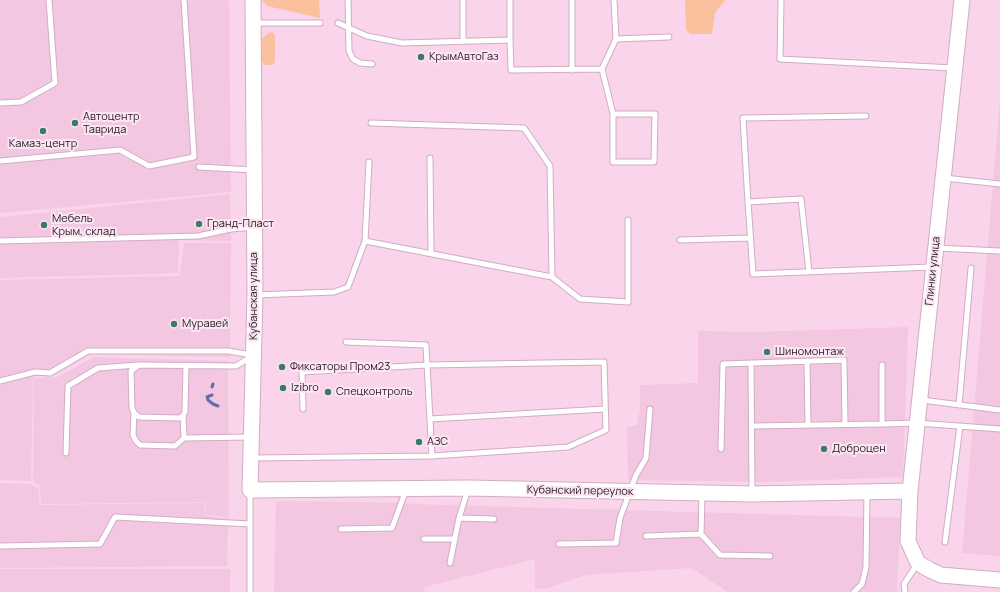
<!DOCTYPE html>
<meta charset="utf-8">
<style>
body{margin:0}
canvas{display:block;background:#f9d4ea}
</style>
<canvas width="1000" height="592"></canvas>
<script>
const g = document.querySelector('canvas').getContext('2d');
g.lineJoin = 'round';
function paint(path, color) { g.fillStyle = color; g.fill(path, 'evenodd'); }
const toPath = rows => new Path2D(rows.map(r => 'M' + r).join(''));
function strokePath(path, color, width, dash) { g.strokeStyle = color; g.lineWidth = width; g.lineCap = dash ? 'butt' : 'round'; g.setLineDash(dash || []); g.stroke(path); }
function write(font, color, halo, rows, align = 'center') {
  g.font = font + ' Manrope,sans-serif'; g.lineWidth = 4; g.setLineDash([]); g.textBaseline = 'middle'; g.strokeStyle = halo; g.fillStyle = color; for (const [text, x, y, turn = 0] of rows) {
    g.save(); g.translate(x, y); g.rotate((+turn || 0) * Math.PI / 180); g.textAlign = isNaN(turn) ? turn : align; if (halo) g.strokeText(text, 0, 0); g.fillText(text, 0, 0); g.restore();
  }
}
paint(toPath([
 [0,0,229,0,231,192,0,213],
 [1000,100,1000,556,962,553],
 [230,194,231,241,179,240,178,273,0,278,0,217],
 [184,243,231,243,230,357,92,354,55,375,33,375,31,481,0,480,0,280,180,276],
 [908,327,903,477,767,482,628,480,627,427,637,425,640,409,640,385,698,383,698,331,756,332],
 [93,357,228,361,229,517,206,515,205,502,41,504,40,486,33,482,34,378,58,377],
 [0,483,31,484,39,489,39,505,204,503,205,516,228,518,227,566,0,568],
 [276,501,409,503,409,504,900,518,897,592,728,592,692,568,585,575,548,588,535,589,535,559,425,587,424,592,274,592],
 [0,569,230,569,230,592,0,592]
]), '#f3c7e1');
paint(toPath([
 [262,0,319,0,320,18,267,6],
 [685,0,725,0,715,13,712,34,690,34,686,30],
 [272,32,275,35,275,62,272,65,265,65,261,61,262,39,267,34]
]), '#fbc09e');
strokePath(toPath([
 [212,387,213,384],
 [212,395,207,397,208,400,213,404,218,406]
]), '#656da8', 3);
const service = toPath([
 [348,0,349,51,353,59,360,63,372,64],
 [463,0,463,41],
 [510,0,510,40],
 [572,0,572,70],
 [614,0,616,39],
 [781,0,780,59,953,68],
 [255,23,320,23],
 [338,23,367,36,402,43,510,40,511,70,602,69,616,39,669,37],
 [602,69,613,114,613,162,654,162,655,114,613,114],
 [0,103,21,102,55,83,49,0],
 [430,158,431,253],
 [0,161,120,150,149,166,194,157,184,0],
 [199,167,253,170],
 [944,178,1000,184],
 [748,202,743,118,866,116],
 [680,240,750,238],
 [0,241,198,236,231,229,253,227],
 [365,241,369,162],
 [937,248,1000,251],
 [809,272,801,199,748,202,753,274,932,267],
 [552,277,580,299,628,302,628,220],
 [256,295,334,292,348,287,365,241,552,277,550,166,524,128,371,123],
 [807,361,808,425],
 [751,363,752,493],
 [186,365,185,412,183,416,179,418,139,417,134,413,132,408,131,371,139,365,236,366,251,357],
 [0,381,35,372,50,373,88,351,228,351,252,355],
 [922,400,1000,410],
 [959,405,971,268],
 [303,409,302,372,427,365,426,345,346,342],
 [134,413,133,435,136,441,140,445,175,446,184,438],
 [183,416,184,438,250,437],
 [430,419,605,409],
 [882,424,917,423,1000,429],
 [752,426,882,424,882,365],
 [721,449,723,364,844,360,845,424],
 [66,453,68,386,98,368,138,365],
 [253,458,432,456,568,447,606,430,604,362,427,365,432,456],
 [702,494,701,534,720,555,770,556],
 [459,518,494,519],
 [341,529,392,528,406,490],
 [646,536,701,534],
 [424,539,455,539],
 [945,542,960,426],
 [559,544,616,543,620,518,636,475,646,458,650,409],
 [0,546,100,544,115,517,250,524],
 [450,563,459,518,468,489],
 [250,592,250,491],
 [854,592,862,584,866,567,867,493],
 [905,592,904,584,918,563]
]);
const secondary = toPath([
 [253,0,255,295,250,490,469,488,752,494,910,491],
 [962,0,910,491,908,541,918,563,930,570,941,575,1000,580]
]);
strokePath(service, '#d1adc2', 7);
strokePath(secondary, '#d1adc2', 17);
strokePath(service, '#fff', 5);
strokePath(secondary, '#fff', 15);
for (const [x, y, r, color] of [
 [421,57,4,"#3c7a67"],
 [75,123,4,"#3c7a67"],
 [43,131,4,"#3c7a67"],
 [199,224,4,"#3c7a67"],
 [44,225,4,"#3c7a67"],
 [174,324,4,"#3c7a67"],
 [767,352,4,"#3c7a67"],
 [282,367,4,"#3c7a67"],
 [283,388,4,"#3c7a67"],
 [328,392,4,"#3c7a67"],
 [419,442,4,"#3c7a67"],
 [824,449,4,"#3c7a67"]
]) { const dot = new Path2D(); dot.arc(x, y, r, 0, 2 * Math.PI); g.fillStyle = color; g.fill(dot); strokePath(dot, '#fde6f3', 1.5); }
write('11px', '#251820', '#fde6f3', [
 ["КрымАвтоГаз",429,57],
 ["Автоцентр",83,117],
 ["Таврида",83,130],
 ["Камаз-центр",43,144,"center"],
 ["Мебель",52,219],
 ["Крым, склад",52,232],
 ["Гранд-Пласт",207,224],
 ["Муравей",182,324],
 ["Шиномонтаж",775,352],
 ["Фиксаторы Пром23",290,367],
 ["Izibro",291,388],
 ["Спецконтроль",336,392],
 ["АЗС",427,442],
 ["Доброцен",832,449]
], 'left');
write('11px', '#251820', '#fde6f3', [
 ["Глинки улица",933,271,-84],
 ["Кубанская улица",254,296,-90],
 ["Кубанский переулок",580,491,1]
]);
</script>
